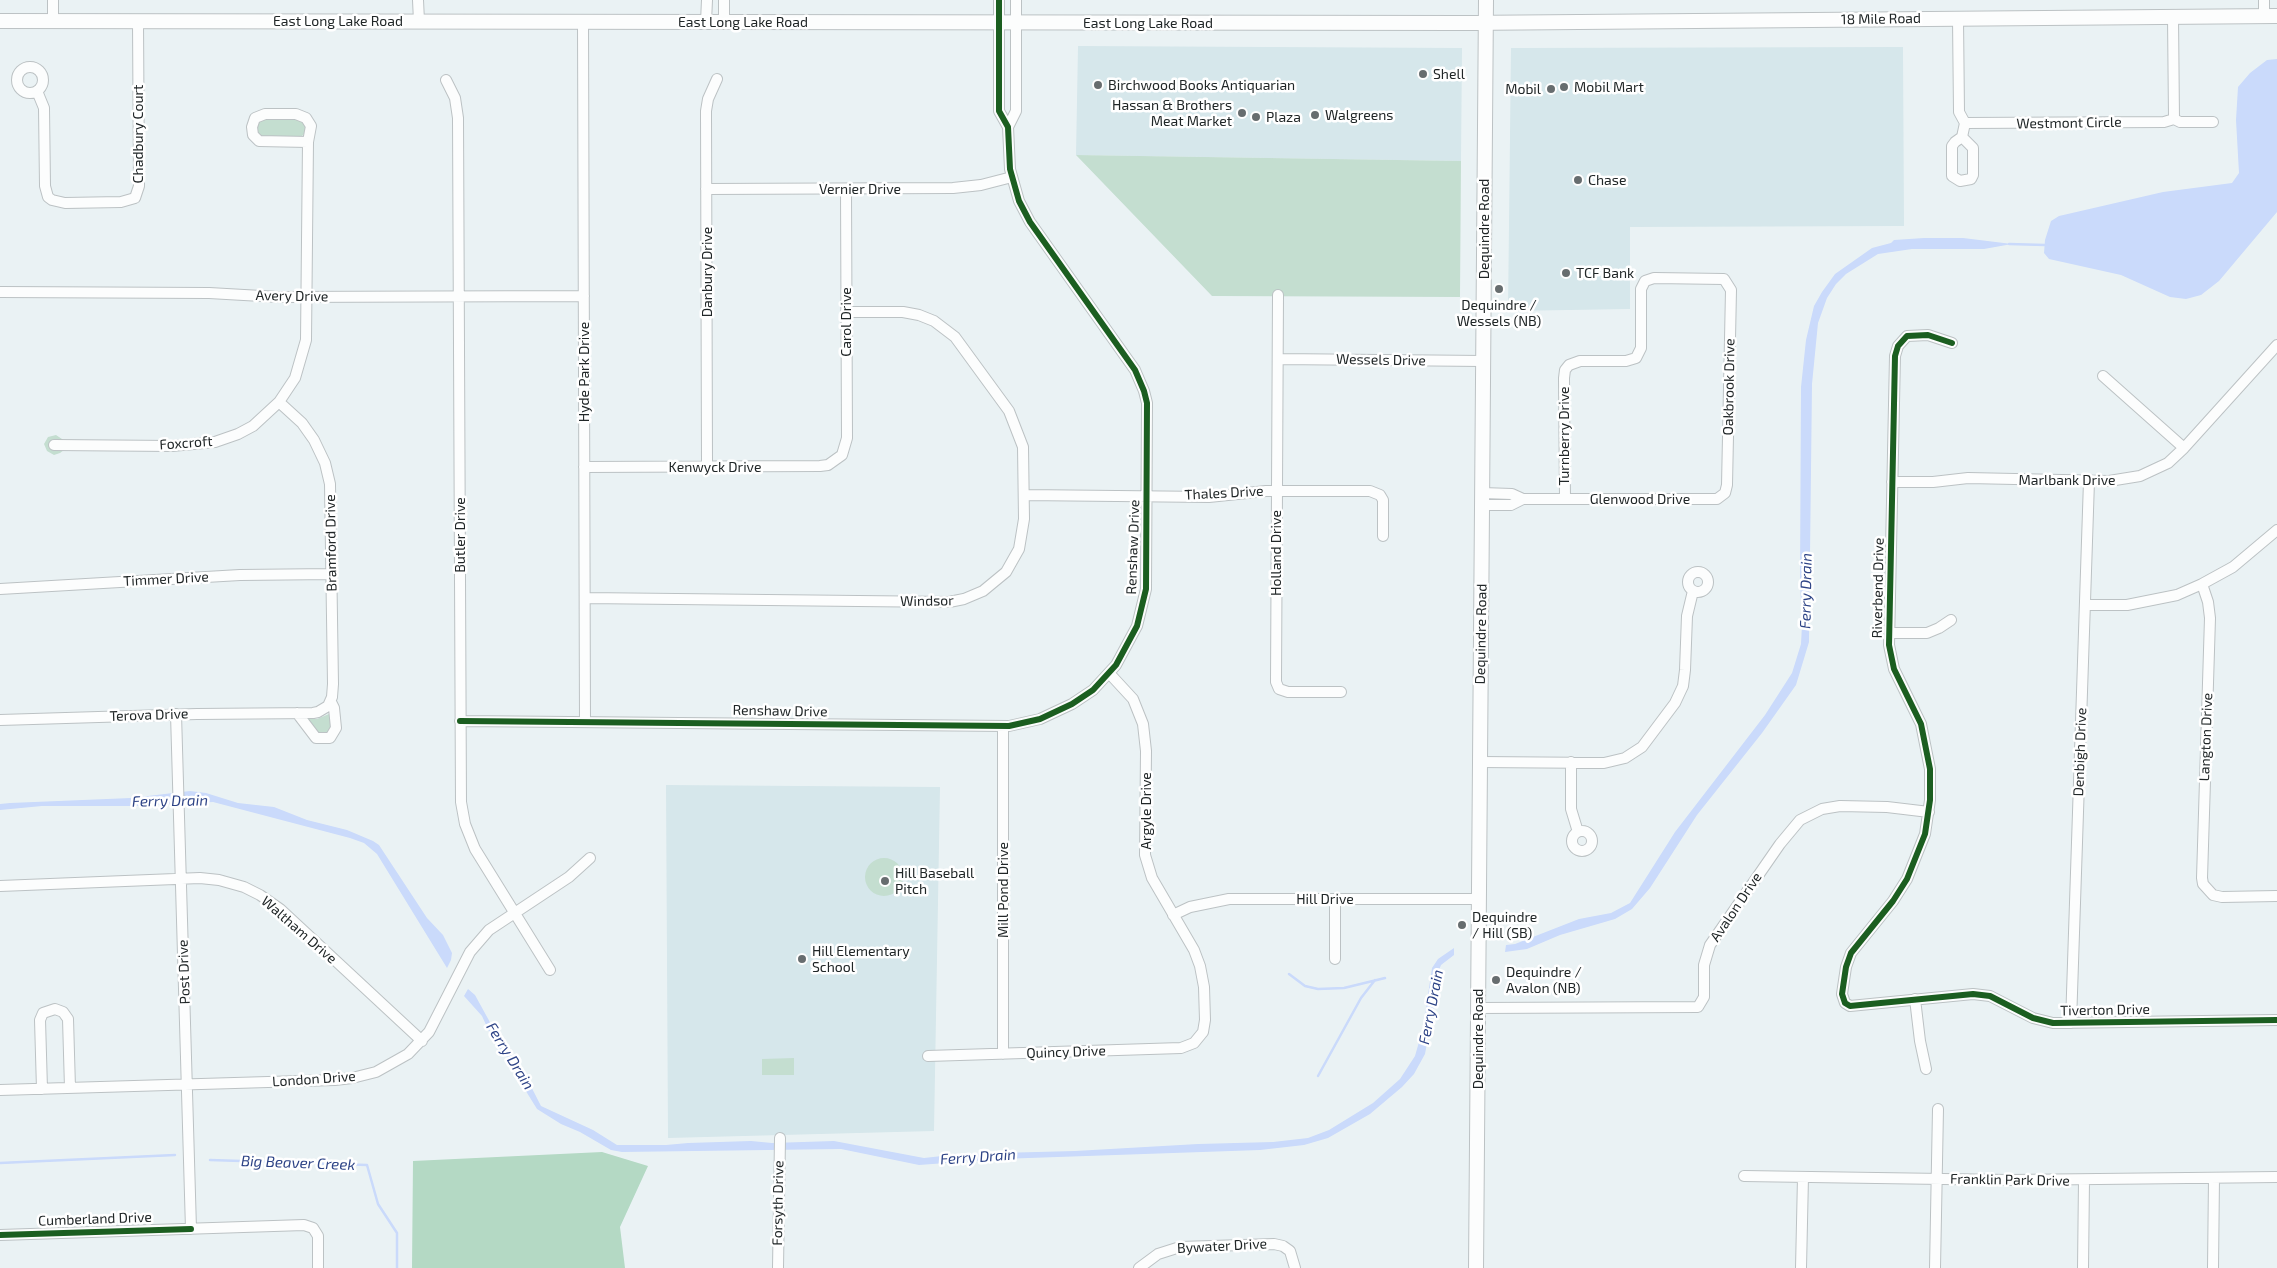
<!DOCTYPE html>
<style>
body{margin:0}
canvas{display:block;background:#eaf2f4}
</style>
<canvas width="2277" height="1268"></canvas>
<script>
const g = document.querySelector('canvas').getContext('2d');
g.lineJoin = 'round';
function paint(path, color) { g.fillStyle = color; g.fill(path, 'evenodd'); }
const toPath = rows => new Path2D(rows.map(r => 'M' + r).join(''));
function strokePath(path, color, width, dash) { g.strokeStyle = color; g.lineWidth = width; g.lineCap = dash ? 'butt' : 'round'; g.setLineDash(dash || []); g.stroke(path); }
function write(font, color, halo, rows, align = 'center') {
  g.font = font + ' "Exo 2",sans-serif'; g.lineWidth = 5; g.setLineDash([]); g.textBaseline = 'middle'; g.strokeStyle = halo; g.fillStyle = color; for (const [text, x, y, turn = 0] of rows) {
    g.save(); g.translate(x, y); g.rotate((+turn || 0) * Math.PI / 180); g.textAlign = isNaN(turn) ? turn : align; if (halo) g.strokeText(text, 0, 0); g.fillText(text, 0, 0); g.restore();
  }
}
paint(toPath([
 [1078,46,1462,48,1461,161,1076,155],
 [1903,47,1904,226,1630,227,1630,309,1508,311,1511,48],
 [666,785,940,787,934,1131,668,1138]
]), '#d6e7eb');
paint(toPath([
 [262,118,298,118,307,127,306,132,300,138,263,137,258,134,256,124],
 [1076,155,1461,161,1460,297,1212,296],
 [56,435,68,443,68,447,60,453,54,455,47,451,44,444,48,437],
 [329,714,333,724,330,733,319,734,307,719,317,719],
 '865 877a19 19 0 1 1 38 0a19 19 0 1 1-38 0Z',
 [794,1058,794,1075,762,1075,762,1059]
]), '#c4ded0');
paint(toPath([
 [602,1152,648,1166,620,1227,625,1268,412,1268,413,1161]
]), '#b4d9c4');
paint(toPath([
 [2277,59,2277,212,2219,281,2201,295,2186,299,2170,297,2121,275,2049,259,2044,253,2045,240,2051,221,2059,216,2163,192,2232,183,2239,173,2236,120,2238,87,2250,73,2267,60],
 [1924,238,1963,238,2012,244,1984,249,1912,249,1878,254,1846,274,1836,284,1827,298,1818,323,1812,384,1809,642,1796,685,1762,733,1697,815,1650,888,1632,909,1615,919,1560,935,1527,949,1505,952,1506,945,1515,944,1579,919,1611,913,1630,903,1675,832,1765,715,1792,673,1801,644,1802,625,1800,580,1801,387,1806,340,1814,306,1822,292,1835,274,1872,248,1891,243,1894,240],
 [190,791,206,793,238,803,274,807,307,820,347,830,373,841,379,845,427,918,443,935,452,953,451,960,447,968,377,854,364,843,350,838,213,802,142,806,42,806,0,810,0,804,10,803,131,798],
 [1454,948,1454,955,1441,965,1439,970,1436,995,1425,1054,1414,1074,1402,1087,1370,1114,1328,1138,1304,1145,1260,1150,1000,1159,919,1165,841,1149,622,1152,611,1150,580,1132,561,1124,537,1109,524,1088,513,1062,497,1049,482,1016,464,996,468,989,475,995,503,1046,517,1059,541,1106,593,1130,617,1145,666,1145,688,1143,751,1141,772,1143,834,1141,924,1158,960,1154,1075,1151,1198,1144,1273,1142,1308,1138,1329,1130,1373,1103,1400,1079,1415,1056,1423,1028,1432,968,1438,959]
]), '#cadafb');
strokePath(toPath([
 [2009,244,2045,245],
 [1289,974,1305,986,1318,989,1344,988,1385,978],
 [1318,1076,1361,998,1375,980],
 [210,1160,367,1165,378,1204,397,1233,397,1268],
 [0,1163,175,1155]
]), '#cadafb', 2.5);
const street = toPath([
 [53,0,53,21],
 [418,0,419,21],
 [724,0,724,22],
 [2264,16,2264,0],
 [2173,17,2174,119],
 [1958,19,1959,112,1965,123,2164,122,2174,119,2180,122,2213,122],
 [583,22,585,722],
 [706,22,707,0],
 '17 80a13 13 0 1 1 26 0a13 13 0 1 1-26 0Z',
 [446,80,455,98,458,118,461,802,465,824,475,849,550,970],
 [37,91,44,108,45,186,48,197,52,200,65,203,121,202,135,198,139,186,138,21],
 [265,114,296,114,306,118,311,126,308,142,259,141,253,135,252,127,255,118,265,114],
 [1008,127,1016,111,1016,0],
 [1962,137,1973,148,1973,175,1971,179,1960,181,1952,176,1952,146,1955,142,1962,137,1965,123],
 [706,189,953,188,981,185,1012,177],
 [0,292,209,293,279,297,584,296],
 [1278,295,1276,682,1279,689,1288,692,1341,692],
 [1952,343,1928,335,1907,336,1898,346,1895,356,1889,645,1894,669,1921,724,1930,769,1930,800,1925,834,1907,879,1893,901,1851,953,1846,967,1842,994,1845,1003,1850,1006,1973,994,1990,996,2033,1018,2053,1023,2277,1020],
 [1278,359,1483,361],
 [2103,376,2184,448],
 [54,445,172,446,215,442,238,434,253,426,279,402,295,378,306,340,308,142],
 [707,466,706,111,708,99,717,79],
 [584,467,820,466,828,465,842,455,847,438,846,189],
 [1892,482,1933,482,1968,478,2109,481,2140,476,2168,463,2184,448,2277,345],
 [1482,493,1512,494,1523,499],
 [1024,495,1209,497,1266,491,1370,491,1380,495,1383,500,1383,536],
 [1482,505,1511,505,1523,499,1717,499,1725,493,1727,485,1731,290,1724,279,1654,278,1645,281,1641,289,1641,348,1636,358,1626,361,1580,361,1569,365,1565,370,1564,378,1565,499],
 '1688 582a10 10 0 1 1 20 0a10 10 0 1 1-20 0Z',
 [2202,584,2208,602,2210,618,2202,878,2203,884,2213,895,2222,897,2277,896],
 [0,589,240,575,332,574],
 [585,598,949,602,964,599,983,591,1006,572,1019,549,1024,519,1023,447,1009,411,955,337,934,321,919,315,903,312,846,312],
 [2085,605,2127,605,2177,595,2202,584,2233,567,2277,530],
 [1890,633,1927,633,1939,628,1951,620],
 [297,713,316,738,330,738,336,728,334,708,331,702],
 [176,714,191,1229],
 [0,720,197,714,313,713,318,712,328,706,332,697,333,684,330,484,325,463,314,440,302,423,279,402],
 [460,721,1009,726,1040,719,1072,704,1093,690,1116,665,1137,626,1146,589,1147,403,1144,391,1135,370,1030,222,1019,201,1010,169,1008,127,999,111,999,0],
 [1003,726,1003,1054],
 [1480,762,1604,763,1625,758,1642,747,1675,703,1683,686,1685,670,1687,616,1693,591],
 [1571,762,1571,809,1578,832],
 '1572 841a10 10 0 1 1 20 0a10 10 0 1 1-20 0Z',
 [0,886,200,878,219,880,244,887,260,895,280,909,422,1041],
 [1173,915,1190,907,1229,899,1479,899],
 [1335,959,1335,899],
 [1915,999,1920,1041,1926,1069],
 [1478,1008,1698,1007,1704,997,1704,965,1710,945,1780,844,1800,820,1822,809,1840,806,1887,807,1929,812],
 [2071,1023,2089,481],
 [928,1056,1181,1048,1194,1043,1203,1032,1205,1020,1204,987,1200,966,1194,950,1152,878,1145,855,1146,751,1143,724,1133,699,1109,673],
 [42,1089,40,1020,43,1013,55,1009,63,1012,68,1019,70,1088],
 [0,1090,335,1080,352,1078,376,1072,408,1054,429,1032,470,952,489,930,569,877,590,858],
 [1744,1176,2009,1180,2277,1177],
 [0,1235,304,1225,313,1228,318,1236,318,1268],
 [778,1268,780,1138],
 [1139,1268,1158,1254,1180,1247,1274,1244,1283,1246,1290,1251,1295,1268],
 [1801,1268,1803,1177],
 [1935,1268,1938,1109],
 [2083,1268,2084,1180],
 [2213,1268,2214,1178]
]);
const secondary = toPath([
 [0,21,1463,23,2277,16],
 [1476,1268,1486,0]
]);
strokePath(street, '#bcc2c4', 12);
strokePath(secondary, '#bcc2c4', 16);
strokePath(street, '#fcfdfd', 10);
strokePath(secondary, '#fcfdfd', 14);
strokePath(toPath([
 [1952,343,1928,335,1907,336,1898,346,1895,356,1889,645,1894,669,1921,724,1930,769,1930,800,1925,834,1907,879,1893,901,1851,953,1846,967,1842,994,1845,1003,1850,1006,1973,994,1990,996,2033,1018,2053,1023,2277,1020],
 [460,721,1009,726,1040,719,1072,704,1093,690,1116,665,1137,626,1146,589,1147,403,1144,391,1135,370,1030,222,1019,201,1010,169,1008,127,999,111,999,0],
 [0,1235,191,1229]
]), '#1b5e20', 6);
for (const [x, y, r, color] of [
 [1423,74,5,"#676d6f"],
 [1098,85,5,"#676d6f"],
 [1564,87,5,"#676d6f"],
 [1551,89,5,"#676d6f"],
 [1242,113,5,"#676d6f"],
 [1315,115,5,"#676d6f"],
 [1256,117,5,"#676d6f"],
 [1578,180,5,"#676d6f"],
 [1566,273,5,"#676d6f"],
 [1499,289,5,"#676d6f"],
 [885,881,5,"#676d6f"],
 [1462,925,5,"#676d6f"],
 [802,959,5,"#676d6f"],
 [1496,980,5,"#676d6f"]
]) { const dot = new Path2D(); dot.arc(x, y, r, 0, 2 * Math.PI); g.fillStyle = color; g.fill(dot); strokePath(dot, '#fff', 2); }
write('14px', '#202627', '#fff', [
 ["18 Mile Road",1881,19,-1],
 ["East Long Lake Road",338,21],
 ["East Long Lake Road",743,22],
 ["East Long Lake Road",1148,23],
 ["Westmont Circle",2069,123,-1],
 ["Chadbury Court",138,134,-90],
 ["Vernier Drive",860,189],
 ["Dequindre Road",1484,229,-90],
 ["Danbury Drive",707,272,-90],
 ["Avery Drive",292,296,1],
 ["Carol Drive",846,322,-90],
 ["Wessels Drive",1381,360,1],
 ["Hyde Park Drive",584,372,-90],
 ["Oakbrook Drive",1729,387,-89],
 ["Turnberry Drive",1564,436,-90],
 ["Foxcroft",186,443,-4],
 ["Kenwyck Drive",715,467],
 ["Marlbank Drive",2067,480],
 ["Thales Drive",1224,493,-3],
 ["Glenwood Drive",1640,499],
 ["Butler Drive",460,535,-90],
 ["Bramford Drive",331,543,-91],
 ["Renshaw Drive",1133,547,-88],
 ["Holland Drive",1276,553,-90],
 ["Timmer Drive",166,579,-3],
 ["Riverbend Drive",1878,588,-89],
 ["Windsor",927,601,-1],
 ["Dequindre Road",1481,634,-89],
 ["Renshaw Drive",780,711,1],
 ["Terova Drive",149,715,-2],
 ["Langton Drive",2206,737,-88],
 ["Denbigh Drive",2080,752,-88],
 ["Argyle Drive",1146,811,-90],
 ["Mill Pond Drive",1003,890,-90],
 ["Hill Drive",1325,899],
 ["Avalon Drive",1736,907,-56],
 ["Waltham Drive",299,930,41],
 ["Post Drive",184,972,-92],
 ["Tiverton Drive",2105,1010,-1],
 ["Dequindre Road",1478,1039,-90],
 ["Quincy Drive",1066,1052,-2],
 ["London Drive",314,1079,-4],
 ["Franklin Park Drive",2010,1180,1],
 ["Forsyth Drive",778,1203,-89],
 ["Cumberland Drive",95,1219,-2],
 ["Bywater Drive",1222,1246,-3]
]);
write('14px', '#202627', '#fff', [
 ["Shell",1433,74],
 ["Birchwood Books Antiquarian",1108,85],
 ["Mobil Mart",1574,87],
 ["Mobil",1541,89,"right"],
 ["Hassan & Brothers",1232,105,"right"],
 ["Meat Market",1232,121,"right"],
 ["Walgreens",1325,115],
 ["Plaza",1266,117],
 ["Chase",1588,180],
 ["TCF Bank",1576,273],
 ["Dequindre /",1499,305,"center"],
 ["Wessels (NB)",1499,321,"center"],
 ["Hill Baseball",895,873],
 ["Pitch",895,889],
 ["Dequindre",1472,917],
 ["/ Hill (SB)",1472,933],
 ["Hill Elementary",812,951],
 ["School",812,967],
 ["Dequindre /",1506,972],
 ["Avalon (NB)",1506,988]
], 'left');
write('italic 15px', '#2d4386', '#fff', [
 ["Ferry Drain",1806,591,-89],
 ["Ferry Drain",170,801,-1],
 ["Ferry Drain",1431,1007,-79],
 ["Ferry Drain",510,1056,58],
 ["Ferry Drain",978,1157,-4],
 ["Big Beaver Creek",298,1163,2]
]);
</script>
